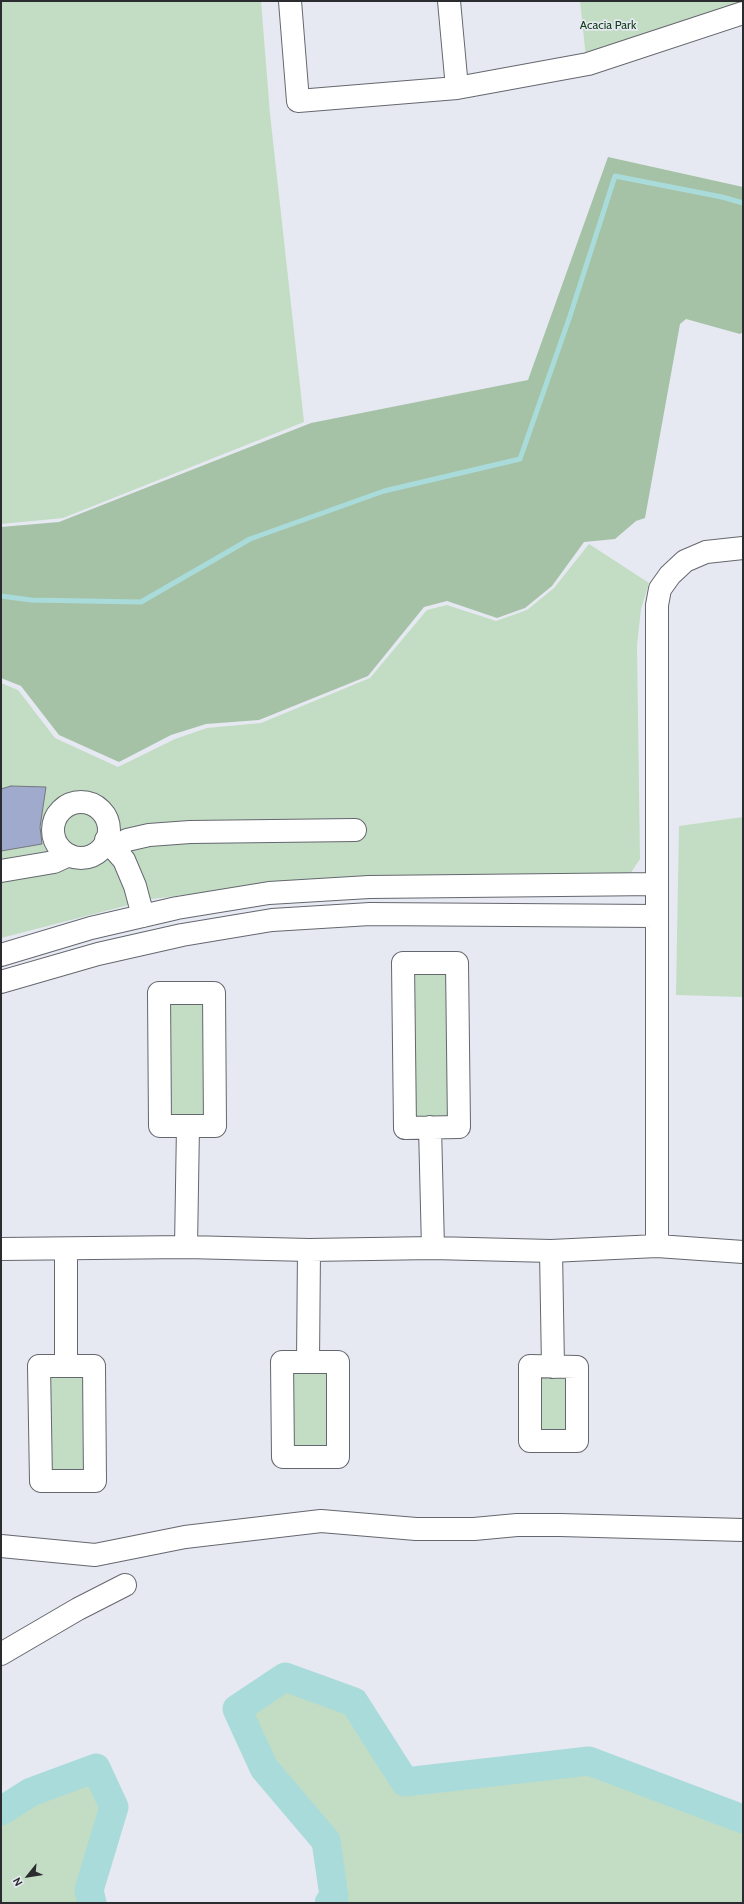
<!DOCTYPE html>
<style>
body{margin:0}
#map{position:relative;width:744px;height:1904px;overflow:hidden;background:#e6e9f1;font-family:Cabin,sans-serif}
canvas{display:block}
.frame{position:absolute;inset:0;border:2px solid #2b2c2f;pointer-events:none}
.north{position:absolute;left:8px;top:1856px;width:40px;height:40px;-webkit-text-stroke:3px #e6e9f1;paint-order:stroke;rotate:240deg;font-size:11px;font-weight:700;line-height:16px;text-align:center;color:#2b2c2f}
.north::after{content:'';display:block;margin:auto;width:14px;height:18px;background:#2b2c2f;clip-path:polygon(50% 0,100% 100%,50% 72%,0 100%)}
</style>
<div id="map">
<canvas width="744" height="1904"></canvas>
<div class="frame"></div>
<div class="north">N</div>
</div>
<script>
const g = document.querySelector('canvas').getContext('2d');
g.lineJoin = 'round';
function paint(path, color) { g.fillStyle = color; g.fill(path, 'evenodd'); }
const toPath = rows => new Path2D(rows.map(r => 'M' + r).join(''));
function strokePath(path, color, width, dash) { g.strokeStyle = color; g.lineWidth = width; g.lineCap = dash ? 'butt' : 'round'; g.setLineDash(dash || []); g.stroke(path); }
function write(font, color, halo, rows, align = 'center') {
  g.font = font + ' Cabin,sans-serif'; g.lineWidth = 3.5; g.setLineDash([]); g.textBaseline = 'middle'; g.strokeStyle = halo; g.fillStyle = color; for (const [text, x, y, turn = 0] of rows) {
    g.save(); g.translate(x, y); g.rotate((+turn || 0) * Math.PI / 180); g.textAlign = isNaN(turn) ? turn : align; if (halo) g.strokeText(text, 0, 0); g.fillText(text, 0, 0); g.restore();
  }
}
paint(toPath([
 [1,1,261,1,270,114,304,422,63,518,1,524],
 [580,1,743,1,743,5,586,58],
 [589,544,649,583,641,609,637,645,640,859,628,877,289,882,152,899,1,938,1,683,18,690,55,738,118,767,175,739,207,728,261,723,370,678,427,610,447,605,496,621,527,610,554,588],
 [743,817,743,997,676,995,679,826],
 [453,967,455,1123,410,1123,409,969],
 [205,998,208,1117,168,1118,164,999],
 [289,1367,331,1368,331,1449,290,1449],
 [532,1370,572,1370,573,1437,533,1438],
 [47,1378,84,1378,84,1472,48,1472],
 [285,1677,354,1702,406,1782,589,1761,743,1819,743,1903,329,1903,334,1896,326,1841,264,1768,237,1709],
 [96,1768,114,1807,89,1890,92,1903,1,1903,1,1811,31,1792]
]), '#c2ddc3');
paint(toPath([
 [608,157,743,187,743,332,740,334,686,319,680,324,645,518,636,521,615,539,584,542,552,586,525,608,497,618,447,601,424,607,368,676,259,720,206,724,171,735,119,762,59,735,21,686,1,678,1,527,59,522,311,423,528,380]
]), '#a5c2a6');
strokePath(toPath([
 [1,596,31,600,141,602,250,539,384,491,520,459,570,316,615,176,722,197,743,203]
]), '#aadbdb', 5);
strokePath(toPath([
 [1,1811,31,1792,96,1768,114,1807,89,1890,92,1903],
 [329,1903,334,1896,326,1841,264,1768,237,1709,285,1677,354,1702,405,1782,589,1761,743,1819]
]), '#aadbdb', 29);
const building = toPath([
 [11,786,46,787,40,827,42,844,1,851,1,789,11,786]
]);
paint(building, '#a0aacc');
strokePath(building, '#75777e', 1);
const minor = toPath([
 [290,1,298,101,457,88,588,64,743,13],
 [449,1,457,88],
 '53 830a28 28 0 1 1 56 0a28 28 0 1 1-56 0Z',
 [106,840,124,860,135,886,143,916],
 [114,849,127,840,149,835,190,832,355,830],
 [1,871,54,862,69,855],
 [1,955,91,928,177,908,269,893,369,887,656,884],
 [403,963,457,963,459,1127,405,1128,403,963],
 [1,982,98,954,182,935,272,920,370,914,656,916],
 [159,993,214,993,215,1126,160,1126,159,993],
 [430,1127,433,1248],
 [657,1246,657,605,660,589,670,575,685,561,706,552,743,548],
 [186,1247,188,1126],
 [1,1249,186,1247,309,1250,433,1248,551,1251,657,1246,743,1252],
 [551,1251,553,1367],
 [282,1362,338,1362,338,1457,283,1457,282,1362],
 [308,1362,309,1250],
 [39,1366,94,1366,95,1481,41,1481,39,1366],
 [66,1366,66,1249],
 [530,1366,577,1367,577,1441,530,1441,530,1366],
 [1,1546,95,1555,185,1537,321,1521,416,1529,474,1529,517,1525,560,1525,743,1530],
 [1,1654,78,1609,125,1585]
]);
strokePath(minor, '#65676f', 24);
strokePath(minor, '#fff', 22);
write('12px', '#14411c', '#e6e9f1', [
 ["Acacia Park",608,25]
]);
</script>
